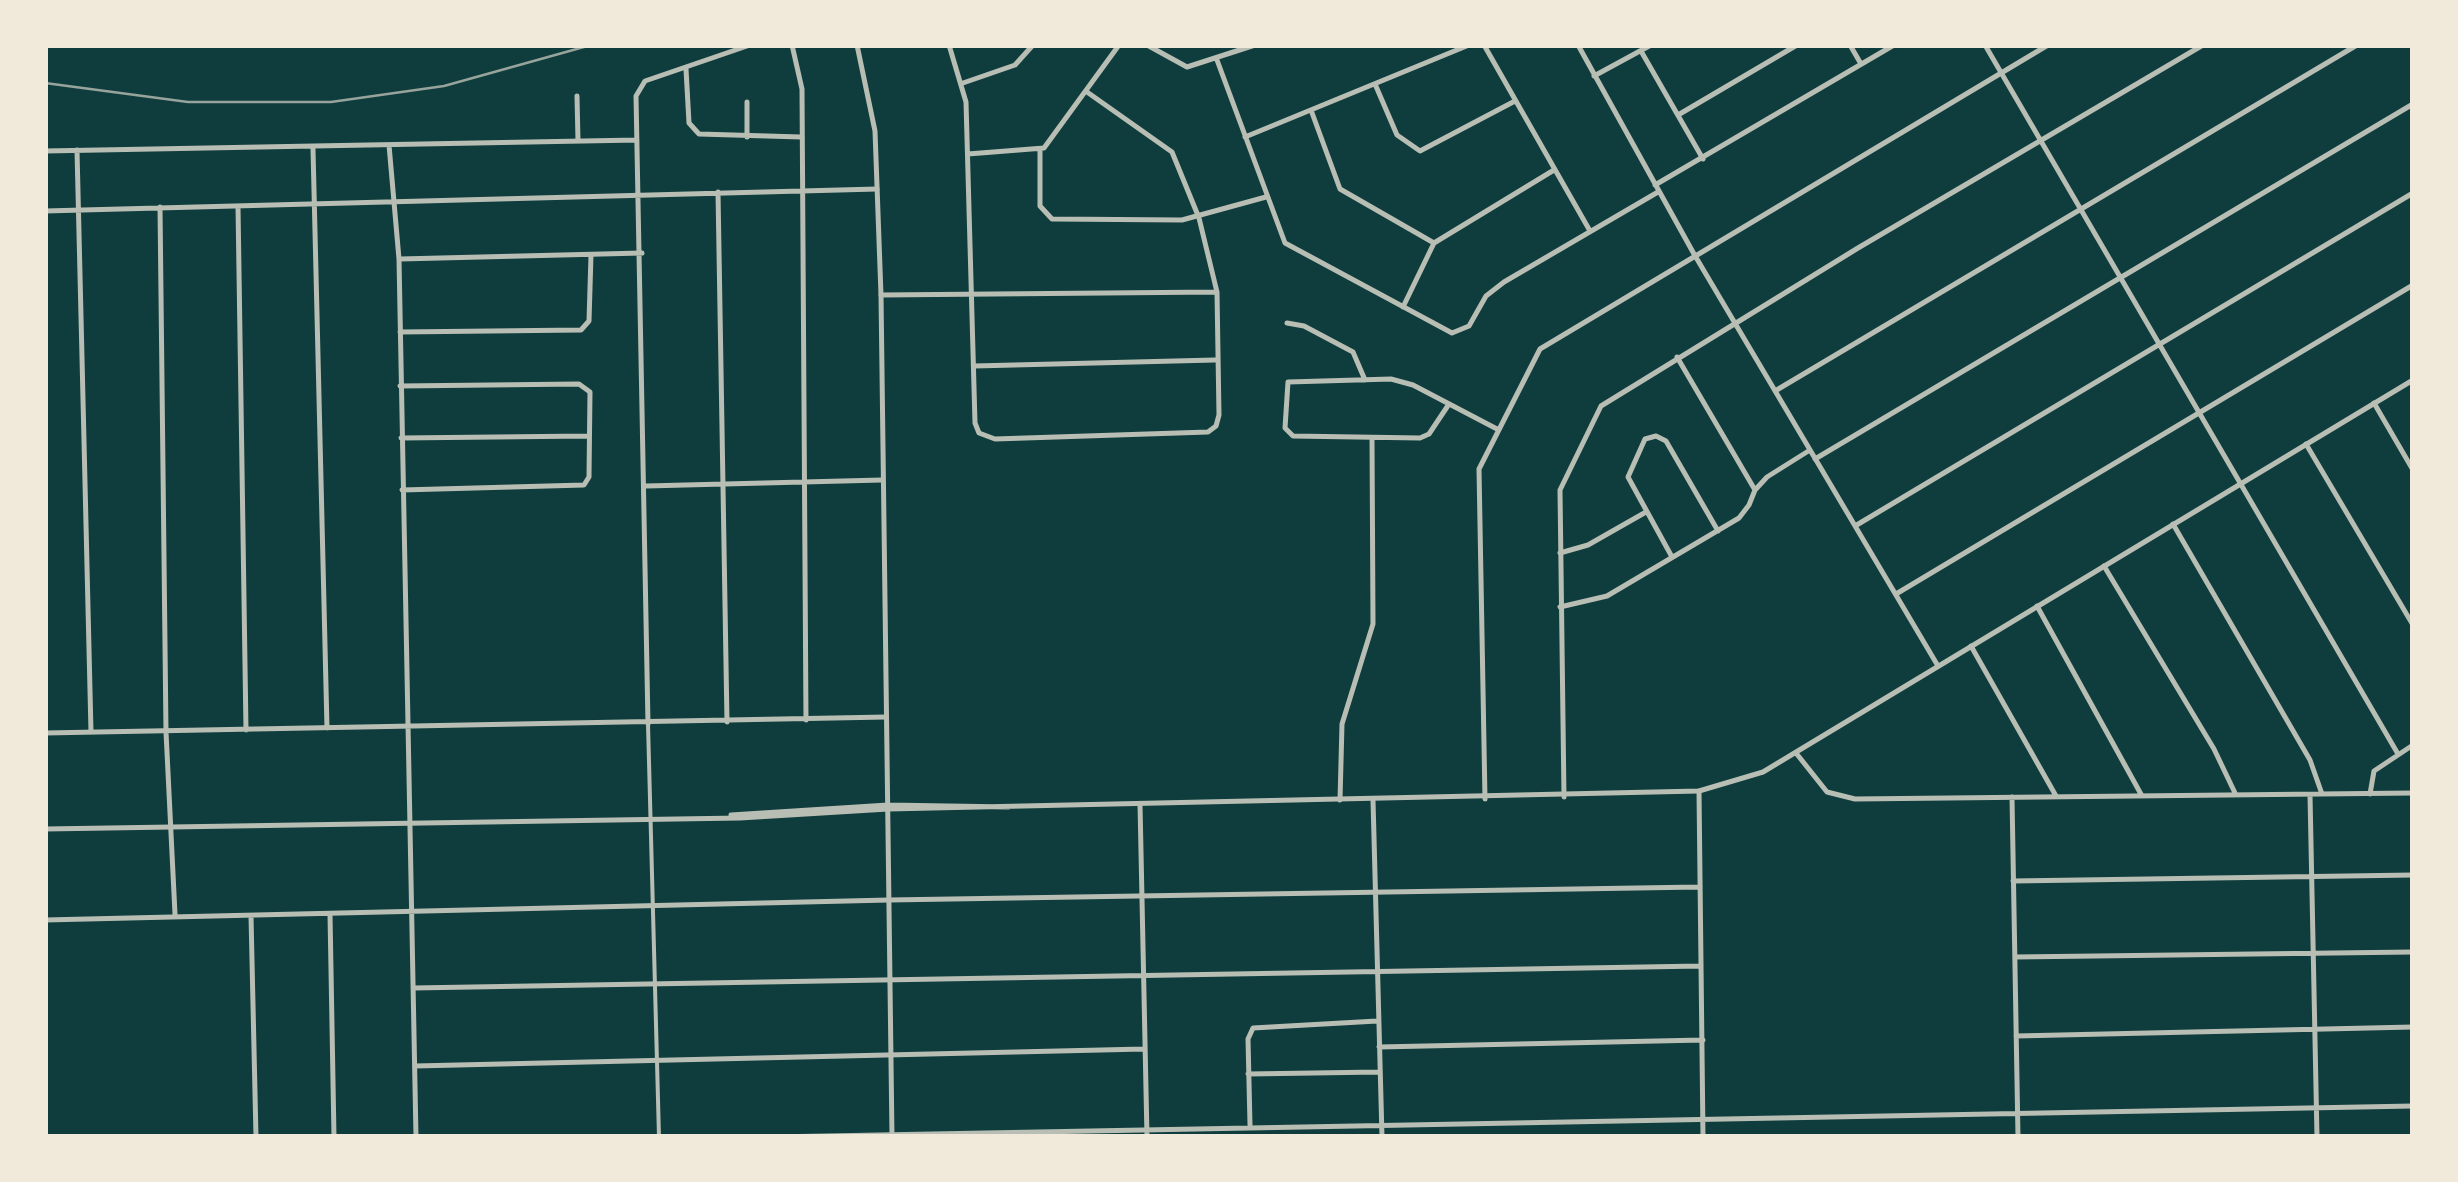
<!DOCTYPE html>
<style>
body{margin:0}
#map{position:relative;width:2458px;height:1182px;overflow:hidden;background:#0f3d3e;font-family:Jost,sans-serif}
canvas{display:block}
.frame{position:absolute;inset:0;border:48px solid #f1e9da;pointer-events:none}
</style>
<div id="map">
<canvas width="2458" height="1182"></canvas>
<div class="frame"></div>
</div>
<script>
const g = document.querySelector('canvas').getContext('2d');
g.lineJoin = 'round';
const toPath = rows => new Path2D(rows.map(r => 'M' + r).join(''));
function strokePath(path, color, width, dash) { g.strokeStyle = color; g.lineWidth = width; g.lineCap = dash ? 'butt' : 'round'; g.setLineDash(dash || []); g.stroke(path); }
strokePath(toPath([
 [648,724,659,1137]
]), '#b8beb3', 4);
strokePath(toPath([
 [792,45,802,89,806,720],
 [949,45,966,102,975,423,979,433,995,439,1208,432,1216,426,1219,415,1217,292,1199,218,1172,152,1087,92],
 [1147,45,1187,67,1255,45],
 [1484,45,1590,231],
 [1578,45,1694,254,1938,666],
 [1850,45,1861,64],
 [1985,45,2398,754],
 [1641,51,1703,159],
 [1217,60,1285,243,1452,333,1469,326,1486,296,1504,282,1658,192],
 [686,69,689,123,699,134,801,137],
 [1594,76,1651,45],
 [963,83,1015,65,1033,45],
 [1375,84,1397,135,1420,151,1515,101],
 [577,96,578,141],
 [747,102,747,137],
 [1311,110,1340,189,1434,243],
 [1678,115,1797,45],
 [1245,137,1469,45],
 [389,145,399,259,416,1137],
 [313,149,327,728],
 [77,150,91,732],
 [1040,150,1040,206,1052,219,1182,220,1266,197],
 [45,151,637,140],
 [968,154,1044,148,1119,45],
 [1655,185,1894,45],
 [718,192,727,722],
 [238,206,246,730],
 [160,207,166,732,175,914],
 [45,211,877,189],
 [400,259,642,253],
 [881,295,1217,292],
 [1403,307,1434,243,1554,170],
 [1287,323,1304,326,1353,352,1365,380],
 [400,332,581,330,589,321,591,255],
 [974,366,1215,360],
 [400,386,579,384,590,392,589,477,584,485,402,490],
 [1775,391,2357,45],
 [2374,403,2413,470],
 [1449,404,1429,434,1420,438,1293,436,1285,428,1288,382,1391,379,1413,385,1497,429],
 [401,438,588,436],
 [2306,444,2413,625],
 [1815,459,2413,104],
 [646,486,882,480],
 [1756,489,1767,477,1810,450],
 [2173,524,2310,760,2322,794],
 [1855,526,2413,193],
 [1560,553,1588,545,1646,512],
 [1672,557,1628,477,1645,439,1656,436,1666,441,1718,531],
 [2104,566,2214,749,2235,793],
 [1896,594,2413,285],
 [2037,606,2142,796],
 [1560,607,1607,596,1739,518,1749,505,1755,490,1677,357],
 [1971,646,2056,796],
 [648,724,636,96,645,81,750,45],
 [45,733,886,717],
 [1796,753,1827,792,1855,799,2413,793],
 [1699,791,1703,1137],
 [2370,794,2374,771,2413,745],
 [2310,795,2317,1137],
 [1564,797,1560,490,1601,406,1858,248,2203,45],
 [2012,797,2018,1137],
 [1485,799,1479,469,1540,349,2048,45],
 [1340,800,1342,724,1373,624,1372,438],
 [1373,800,1382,1137],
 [1140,804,1147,1137],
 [2013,881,2413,875],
 [330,914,334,1137],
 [251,916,256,1137],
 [45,920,889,900,1699,887],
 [2015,957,2413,952],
 [413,988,1701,966],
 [2016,1036,2413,1027],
 [1379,1047,1703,1040],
 [415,1066,1144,1049],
 [1248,1074,1379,1072],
 [1250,1125,1248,1039,1253,1028,1377,1021],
 [773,1137,2413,1106]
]), '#b8beb3', 5);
strokePath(toPath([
 [857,45,875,131,881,295,892,1137],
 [731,815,888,805,1009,807],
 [45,829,740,818,888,809,1699,791,1763,772,2413,380]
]), '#b8beb3', 5);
strokePath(toPath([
 [45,83,188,102,331,102,444,86,591,45]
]), '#97a49c', 2.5);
</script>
